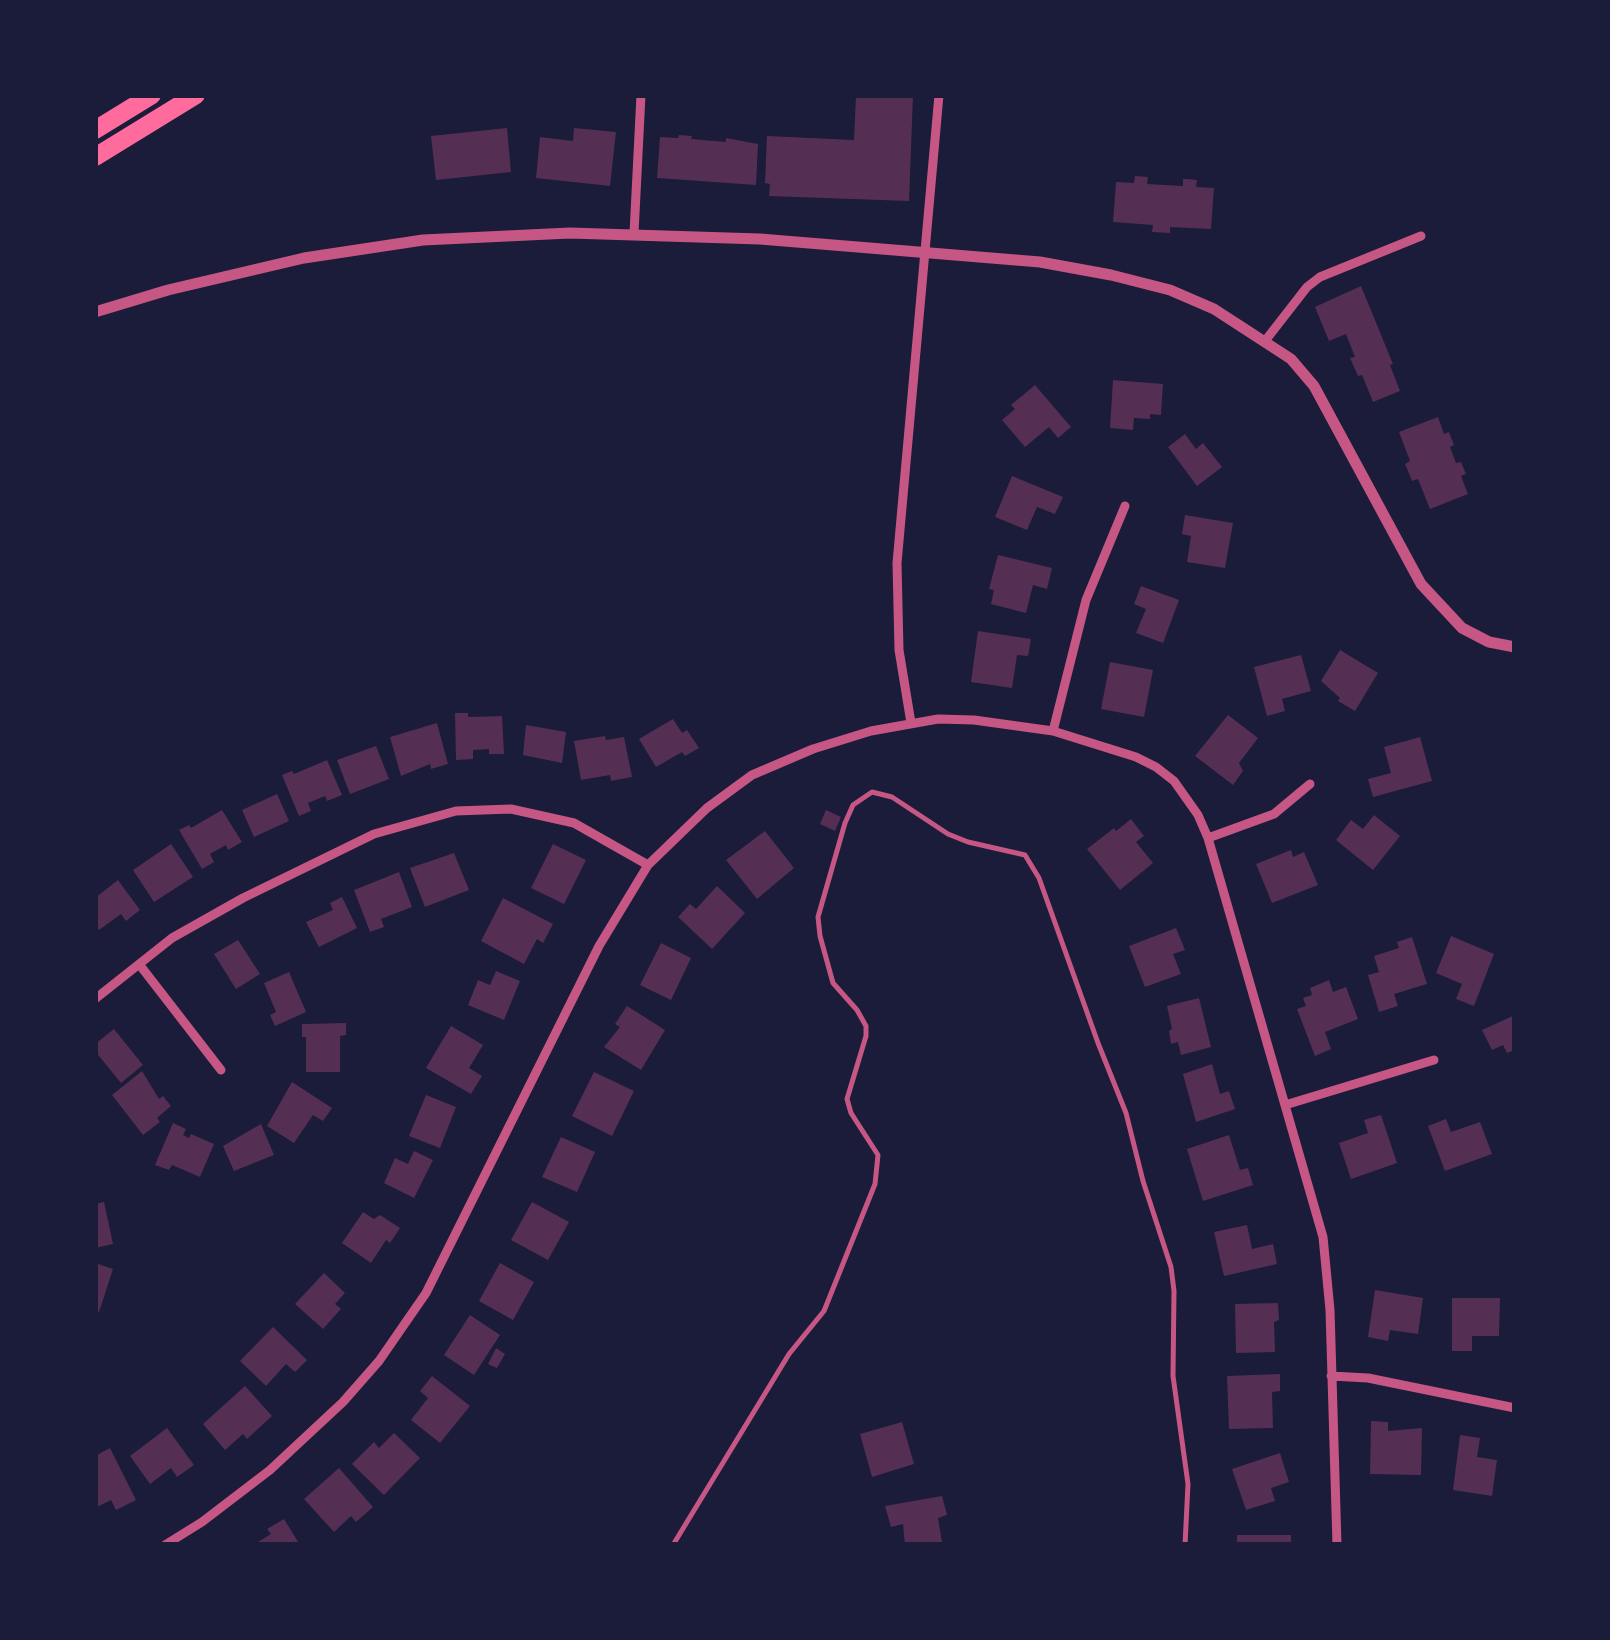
<!DOCTYPE html>
<style>
body{margin:0}
#map{position:relative;width:1610px;height:1640px;overflow:hidden;background:#1b1b3a;font-family:Roboto,sans-serif}
canvas{display:block}
.frame{position:absolute;inset:0;border:98px solid #1b1b3a;pointer-events:none}
</style>
<div id="map">
<canvas width="1610" height="1640"></canvas>
<div class="frame"></div>
</div>
<script>
const g = document.querySelector('canvas').getContext('2d');
g.lineJoin = 'round';
function paint(path, color) { g.fillStyle = color; g.fill(path, 'evenodd'); }
const toPath = rows => new Path2D(rows.map(r => 'M' + r).join(''));
function strokePath(path, color, width, dash) { g.strokeStyle = color; g.lineWidth = width; g.lineCap = dash ? 'butt' : 'round'; g.setLineDash(dash || []); g.stroke(path); }
paint(toPath([
 [856,95,913,95,909,201,769,196,770,184,765,183,767,136,854,140],
 [507,128,511,172,436,180,431,136],
 [574,128,616,132,610,186,536,178,540,137,573,141],
 [679,135,692,136,691,139,726,142,726,138,758,144,756,185,657,178,660,137,678,138],
 [1135,176,1148,177,1147,184,1183,186,1183,179,1187,179,1197,180,1196,187,1214,188,1211,229,1170,227,1170,233,1152,232,1153,225,1113,222,1116,182,1134,183],
 [1361,286,1393,364,1390,365,1400,391,1373,402,1362,375,1358,376,1350,358,1355,357,1346,334,1329,341,1315,307],
 [1113,380,1163,384,1161,415,1150,414,1150,419,1134,418,1133,430,1110,428],
 [1035,385,1071,427,1058,438,1049,427,1025,447,1002,420,1015,409,1011,405],
 [1438,417,1444,434,1449,432,1454,445,1450,447,1456,463,1461,462,1466,474,1461,476,1468,494,1430,509,1418,479,1412,481,1408,471,1405,464,1410,461,1399,432],
 [1185,434,1196,449,1203,443,1222,467,1197,486,1168,447],
 [1012,476,1063,497,1055,514,1037,507,1027,530,995,517],
 [1185,515,1233,523,1225,568,1187,562,1191,536,1182,534],
 [998,555,1052,568,1047,589,1033,585,1026,613,991,604,994,590,989,589],
 [1141,586,1179,600,1163,643,1136,633,1146,609,1134,604],
 [978,631,1031,639,1028,656,1017,655,1012,688,971,682],
 [1340,650,1378,673,1355,711,1338,701,1340,698,1321,681],
 [1301,655,1311,691,1282,699,1285,711,1267,716,1254,667],
 [1110,662,1153,670,1144,717,1101,709],
 [455,713,468,713,468,717,502,716,504,754,489,754,489,749,473,750,473,759,456,760],
 [1228,715,1258,738,1239,763,1243,771,1233,785,1195,756],
 [673,719,682,733,687,730,699,748,685,756,682,752,656,767,639,739],
 [437,723,448,764,431,769,430,764,401,776,390,737],
 [526,725,566,732,562,763,523,755],
 [605,736,606,740,624,737,632,777,611,781,610,775,581,780,574,741],
 [1420,737,1432,781,1373,797,1368,779,1391,773,1384,747],
 [376,746,389,779,350,794,337,760],
 [327,760,342,795,327,801,325,796,308,803,311,811,299,816,282,775,292,771,294,774],
 [277,794,289,821,254,837,242,810],
 [222,810,242,842,228,850,226,845,210,854,214,862,202,869,179,830,189,825,191,828],
 [826,810,841,817,835,831,820,824],
 [1374,815,1400,836,1373,870,1336,840,1351,820,1363,829],
 [1131,819,1144,836,1136,842,1153,863,1120,890,1087,849,1114,828,1116,831],
 [765,831,794,868,757,899,726,860],
 [171,844,193,877,154,902,133,870],
 [553,844,586,860,564,904,531,888],
 [1291,850,1293,857,1304,852,1318,885,1272,903,1256,864],
 [454,853,469,890,425,907,410,868],
 [399,872,412,907,381,919,384,927,370,932,354,890],
 [118,880,140,910,126,921,121,914,99,930,95,924,95,898],
 [717,886,745,913,712,949,678,917,690,904,696,909],
 [342,897,357,928,319,947,306,922,333,910,330,903],
 [503,898,553,924,543,943,537,939,524,964,481,941],
 [1176,928,1185,950,1173,954,1181,974,1145,987,1129,946],
 [1451,936,1494,954,1474,1006,1456,999,1462,984,1436,973],
 [1412,937,1427,984,1394,994,1398,1006,1379,1012,1368,975,1379,972,1374,956,1399,948,1397,942],
 [238,940,260,974,236,989,214,954],
 [661,943,691,958,671,1000,640,985],
 [496,971,520,981,504,1020,468,1005,478,980,490,985],
 [289,972,306,1012,275,1026,270,1015,276,1012,264,983],
 [1329,980,1333,992,1346,987,1358,1019,1325,1032,1331,1049,1315,1056,1297,1009,1306,1006,1303,998,1312,995,1310,988],
 [1199,998,1211,1047,1181,1055,1178,1042,1171,1044,1169,1031,1172,1029,1167,1006],
 [627,1006,665,1030,641,1070,604,1047,620,1027,615,1024],
 [1515,1015,1515,1050,1507,1053,1503,1045,1492,1050,1482,1030],
 [346,1023,346,1035,340,1036,340,1072,306,1072,306,1037,302,1037,302,1024],
 [451,1026,483,1045,469,1068,482,1076,471,1094,426,1068],
 [114,1029,143,1065,121,1083,95,1051,95,1044],
 [1212,1064,1220,1094,1229,1091,1235,1109,1196,1122,1183,1074],
 [142,1071,159,1099,163,1096,171,1106,157,1118,160,1122,143,1135,112,1095],
 [594,1072,634,1091,612,1136,572,1116],
 [292,1082,332,1108,323,1121,313,1115,294,1143,267,1126],
 [426,1095,456,1107,440,1148,409,1136],
 [1381,1115,1397,1163,1351,1179,1339,1143,1368,1133,1364,1120],
 [1446,1119,1451,1132,1480,1122,1492,1154,1445,1171,1428,1126],
 [173,1123,186,1129,183,1135,189,1138,191,1134,214,1144,200,1177,172,1165,169,1170,155,1165],
 [261,1124,274,1155,234,1171,223,1146],
 [1229,1135,1240,1170,1248,1168,1253,1185,1203,1201,1187,1149],
 [561,1137,595,1152,577,1192,542,1177],
 [414,1151,433,1160,414,1198,384,1183,395,1158,408,1164],
 [104,1202,113,1244,95,1248,95,1204],
 [532,1202,569,1222,548,1260,511,1240],
 [363,1212,374,1219,380,1215,400,1228,390,1243,386,1240,371,1263,342,1243],
 [1247,1225,1252,1249,1273,1244,1277,1264,1224,1276,1214,1232],
 [95,1263,113,1269,99,1312,95,1311],
 [500,1263,534,1282,513,1320,479,1301],
 [324,1273,345,1293,335,1304,341,1309,323,1329,295,1304],
 [1375,1290,1423,1298,1418,1334,1390,1330,1388,1341,1368,1337],
 [1452,1298,1500,1298,1499,1336,1472,1336,1472,1351,1452,1351],
 [1278,1303,1279,1320,1274,1322,1275,1352,1236,1353,1235,1304],
 [470,1315,500,1335,474,1375,444,1355],
 [273,1327,307,1360,295,1372,286,1364,266,1386,240,1361],
 [496,1348,505,1354,497,1368,488,1364],
 [1280,1374,1280,1391,1272,1392,1273,1428,1229,1429,1227,1376],
 [432,1376,470,1406,440,1443,411,1420,428,1398,420,1391],
 [245,1386,272,1416,247,1439,243,1434,225,1450,203,1424],
 [1371,1421,1388,1422,1388,1431,1422,1428,1421,1475,1370,1474],
 [902,1422,914,1464,872,1477,860,1434],
 [167,1428,194,1465,177,1477,171,1468,150,1484,130,1456],
 [394,1433,420,1458,384,1495,352,1464,374,1442,379,1448],
 [1460,1435,1480,1438,1477,1457,1497,1460,1492,1496,1453,1490],
 [110,1448,136,1500,116,1510,111,1500,95,1508,95,1456],
 [1280,1453,1289,1482,1271,1488,1275,1501,1246,1510,1232,1469],
 [339,1468,373,1507,356,1522,351,1516,334,1532,304,1499],
 [942,1496,947,1515,938,1518,942,1542,905,1545,903,1524,891,1527,885,1506],
 [284,1519,300,1545,259,1545,258,1542,271,1534,267,1529],
 [1237,1535,1291,1535,1291,1545,1237,1545]
]), '#542f53');
strokePath(toPath([
 [673,1545,789,1354,824,1311,875,1184,878,1155,851,1113,847,1099,866,1036,866,1026,857,1010,833,983,820,936,818,917,845,823,853,805,872,792,892,797,948,834,968,842,1025,855,1039,878,1098,1043,1126,1113,1143,1181,1171,1267,1174,1291,1173,1376,1188,1484,1185,1545]
]), '#c65784', 5);
strokePath(toPath([
 [634,233,641,95],
 [1265,341,1307,287,1320,277,1421,236],
 [911,723,899,650,897,563,939,95],
 [1053,731,1086,600,1125,506],
 [1208,838,1274,814,1310,784],
 [139,964,221,1070],
 [95,999,172,938,243,898,374,834,456,811,511,809,574,823,648,865],
 [1285,1105,1434,1060],
 [1331,1376,1368,1378,1515,1408],
 [165,1545,202,1522,270,1470,343,1402,379,1361,426,1293,599,946,648,865,707,808,752,775,813,749,871,731,938,719,974,720,1053,731,1136,757,1156,767,1174,781,1198,815,1208,838,1323,1237,1330,1310,1337,1545]
]), '#c65784', 9);
strokePath(toPath([
 [95,312,168,290,304,258,423,240,570,233,760,239,1040,262,1111,275,1170,290,1214,309,1291,359,1314,386,1421,584,1462,628,1489,642,1515,647]
]), '#c65784', 11);
strokePath(toPath([
 [95,130,152,95],
 [95,157,196,95]
]), '#ff6b9d', 18);
</script>
